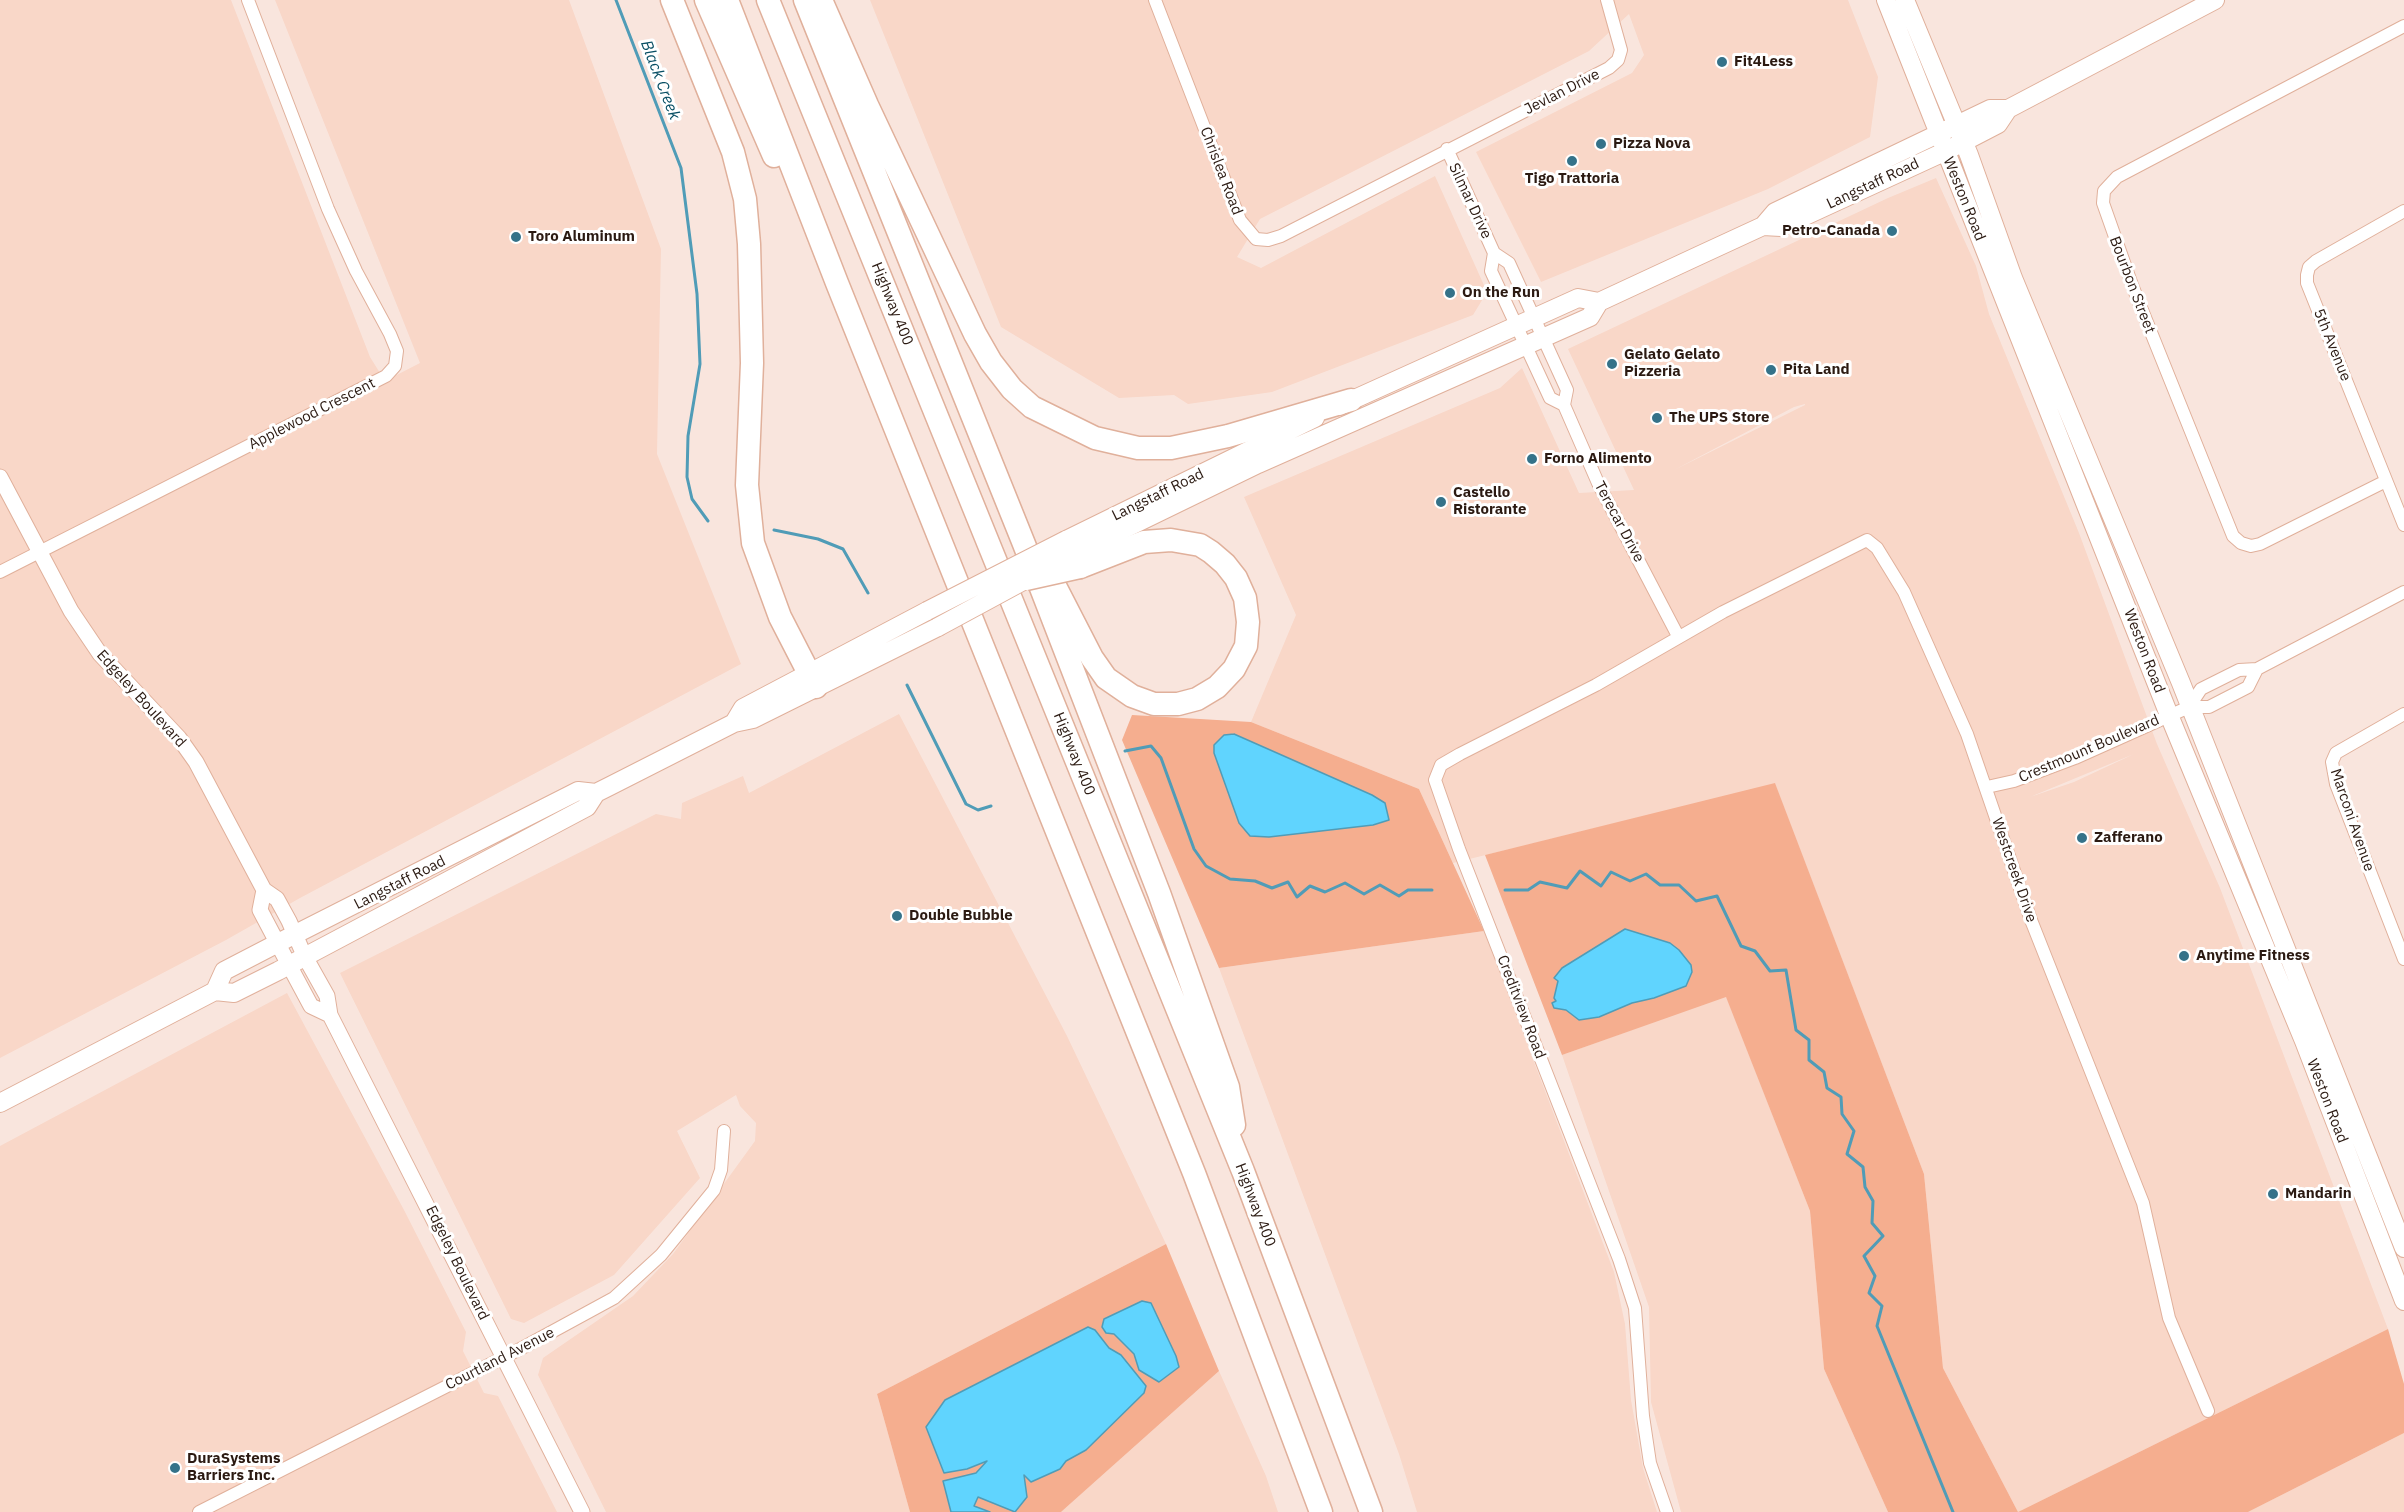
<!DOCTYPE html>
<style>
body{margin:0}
canvas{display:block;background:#f9e5dd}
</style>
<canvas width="2404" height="1512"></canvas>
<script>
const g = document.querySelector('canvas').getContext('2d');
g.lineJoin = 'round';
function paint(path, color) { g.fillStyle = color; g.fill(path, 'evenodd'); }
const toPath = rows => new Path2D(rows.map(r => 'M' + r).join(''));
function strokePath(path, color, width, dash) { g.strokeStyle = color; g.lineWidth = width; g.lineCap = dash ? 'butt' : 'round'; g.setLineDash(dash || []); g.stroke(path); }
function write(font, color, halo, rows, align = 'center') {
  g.font = font + ' "IBM Plex Sans",sans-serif'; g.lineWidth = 6; g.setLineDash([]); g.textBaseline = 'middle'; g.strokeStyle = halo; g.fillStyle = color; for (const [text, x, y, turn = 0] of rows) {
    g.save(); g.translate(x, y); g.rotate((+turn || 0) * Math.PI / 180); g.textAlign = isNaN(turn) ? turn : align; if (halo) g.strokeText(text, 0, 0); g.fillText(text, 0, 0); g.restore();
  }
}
paint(toPath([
 [0,0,231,0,370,357,385,381,420,363,275,0,569,0,661,249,657,454,741,664,300,898,226,940,0,1058],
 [870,0,1848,0,1878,77,1870,137,1768,189,1541,282,1476,152,1632,73,1644,55,1629,14,1589,51,1260,219,1237,257,1261,268,1435,176,1487,292,1473,315,1272,392,1188,404,1174,395,1119,398,1001,327],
 [1936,178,1976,266,1989,314,2079,533,2157,744,2220,888,2388,1329,2018,1512,1943,1368,1924,1174,1775,784,1453,863,1419,789,1251,722,1296,615,1244,497,1500,388,1522,368,1579,493,1634,490,1568,349,1888,198],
 [1805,404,1805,405,1674,470,1794,407],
 [2134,754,2074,782,2030,797],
 [899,714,1067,1036,1166,1244,877,1394,910,1512,606,1512,538,1375,543,1358,633,1296,673,1254,755,1141,756,1123,740,1106,736,1095,677,1131,700,1178,614,1275,524,1323,511,1319,340,973,656,814,681,819,682,803,743,776,749,793],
 [1484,931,1614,1272,1625,1324,1631,1400,1643,1468,1657,1512,1417,1512,1399,1454,1219,968],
 [287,993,404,1210,466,1332,463,1351,484,1393,498,1396,557,1512,0,1512,0,1146],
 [1726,996,1810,1211,1824,1369,1888,1512,1681,1512,1651,1402,1649,1307,1562,1055],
 [1219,1371,1266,1476,1278,1512,1061,1512],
 [2404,1433,2404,1512,2248,1512]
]), '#f9d7c8');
paint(toPath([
 [1132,715,1251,722,1419,789,1484,931,1219,968,1122,740],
 [1775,783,1924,1174,1943,1368,2018,1512,2388,1329,2404,1384,2404,1433,2248,1512,1888,1512,1824,1369,1810,1211,1726,997,1562,1055,1485,855],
 [1166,1244,1219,1371,1061,1512,910,1512,877,1394]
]), '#f5ae8f');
const water = toPath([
 [1234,734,1372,795,1385,803,1389,820,1373,825,1269,837,1250,836,1239,823,1214,753,1214,745,1224,735,1234,734],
 [1625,929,1670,943,1679,950,1691,965,1692,972,1686,986,1654,998,1632,1003,1599,1017,1579,1020,1566,1010,1554,1008,1552,1003,1556,1001,1554,998,1558,981,1554,978,1562,968,1625,929],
 [1142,1301,1151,1303,1176,1356,1179,1367,1159,1382,1139,1370,1134,1354,1114,1334,1106,1333,1102,1327,1104,1319,1142,1301],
 [1088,1327,1095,1330,1109,1348,1121,1355,1146,1386,1144,1393,1086,1450,1066,1461,1060,1469,1031,1482,1024,1475,1027,1497,1015,1512,978,1497,974,1506,990,1512,951,1512,943,1481,976,1473,987,1461,967,1469,944,1473,926,1427,945,1400,1088,1327]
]);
paint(water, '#60d4fe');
strokePath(water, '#509cb7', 1.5);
strokePath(toPath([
 [616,0,681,168,697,294,700,364,688,436,687,477,692,499,708,521],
 [774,530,818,539,843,549,868,593],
 [907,685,966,804,978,810,991,806],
 [1125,751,1151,746,1161,758,1194,849,1206,866,1230,879,1255,881,1272,888,1288,882,1297,897,1310,886,1325,892,1345,883,1364,894,1380,885,1399,896,1408,890,1432,890],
 [1505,890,1528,890,1540,882,1567,888,1580,871,1601,886,1611,872,1630,881,1646,874,1660,885,1679,885,1696,901,1717,896,1741,946,1755,951,1770,971,1786,970,1796,1030,1809,1040,1809,1060,1824,1072,1827,1088,1841,1097,1842,1114,1854,1131,1847,1154,1863,1167,1865,1187,1873,1201,1872,1223,1883,1236,1864,1256,1875,1276,1869,1293,1882,1306,1877,1326,1953,1512]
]), '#509cb7', 3);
const minor = toPath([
 [1155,0,1240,220,1256,239,1268,240,1281,236,1609,68,1618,60,1621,50,1607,0],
 [1447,149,1494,253,1509,263,1567,390,1564,405,1598,483,1678,636],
 [2404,211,2316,261,2309,267,2307,275,2307,283,2404,525],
 [1494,253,1491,271,1550,398,1564,405],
 [2386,481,2260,544,2251,546,2241,543,2233,536,2132,285,2103,203,2104,191,2117,177,2404,26],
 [0,572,386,376,395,366,397,351,390,334,356,271,328,209,248,0],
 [2189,707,2201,689,2239,670,2257,669,2404,592],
 [2404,714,2336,753,2332,762,2336,784,2404,959],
 [1987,787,2014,781,2075,758,2189,707,2209,707,2248,687,2257,669],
 [199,1512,524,1347,614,1298,661,1255,714,1190,721,1170,724,1131],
 [1667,1512,1650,1463,1643,1416,1635,1308,1619,1259,1459,849,1435,780,1441,765,1460,754,1596,685,1723,612,1867,540,1877,548,1904,592,1967,734,2031,920,2143,1203,2169,1318,2208,1411]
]);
const tertiary = toPath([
 [0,477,71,611,100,654,179,738,196,762,264,890,277,899,289,921,304,955,327,996,330,1015,582,1512],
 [264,890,260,910,289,965,311,1006,330,1015]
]);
const secondary = toPath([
 [1886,0,2169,715,2304,1041,2404,1301],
 [1905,0,1969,155,2013,278,2181,683,2404,1248],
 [1763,226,1781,227,1944,152,1998,124,2008,109],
 [1339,406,1578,298,1599,302,1698,256,1763,226,1775,212,1990,109,2008,109,2215,0],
 [1066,540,1315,418],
 [1073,554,1258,464,1590,317,1599,302],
 [734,723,743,708,927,611],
 [215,991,224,971,278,943,578,791,596,793],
 [0,1103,215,991,234,993,278,971,587,807,596,793,610,786,734,723,753,719,938,627]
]);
const motorway = toPath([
 [672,0,733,152,745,199,749,244,752,363,747,485,753,543,780,617,816,687],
 [706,0,774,156],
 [727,0,837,283,1194,1173,1321,1512],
 [768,0,1243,1171,1371,1512],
 [805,0,1024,544,1159,893,1228,1087,1234,1125],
 [821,0,867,105,975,334,991,362,1012,389,1032,407,1095,438,1138,448,1171,448,1228,436,1351,400],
 [1055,586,1092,658,1106,678,1132,696,1154,704,1178,704,1197,699,1217,687,1234,669,1246,646,1248,622,1245,598,1236,578,1225,564,1211,552,1200,545,1171,540,1144,542,1080,567]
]);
strokePath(minor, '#e0b09b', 14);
strokePath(tertiary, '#e0b09b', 17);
strokePath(secondary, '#e0b09b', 20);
strokePath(motorway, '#e0b09b', 25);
strokePath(minor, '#fff', 12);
strokePath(tertiary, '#fff', 15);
strokePath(secondary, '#fff', 18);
strokePath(motorway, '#fff', 22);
const secondaryBridge = toPath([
 [927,611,1066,540],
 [938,627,1073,554]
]);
const motorwayBridge = toPath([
 [1026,579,1080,567]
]);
strokePath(secondaryBridge, '#e0b09b', 20, []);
strokePath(motorwayBridge, '#e0b09b', 25, []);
strokePath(secondaryBridge, '#fff', 18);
strokePath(motorwayBridge, '#fff', 22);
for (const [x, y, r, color] of [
 [1722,62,6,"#357289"],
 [1601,144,6,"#357289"],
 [1572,161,6,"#357289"],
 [1892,231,6,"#357289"],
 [516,237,6,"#357289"],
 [1450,293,6,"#357289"],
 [1612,364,6,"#357289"],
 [1771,370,6,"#357289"],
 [1657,418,6,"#357289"],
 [1532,459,6,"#357289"],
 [1441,502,6,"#357289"],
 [2082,838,6,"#357289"],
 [897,916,6,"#357289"],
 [2184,956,6,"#357289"],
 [2273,1194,6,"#357289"],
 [175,1468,6,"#357289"]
]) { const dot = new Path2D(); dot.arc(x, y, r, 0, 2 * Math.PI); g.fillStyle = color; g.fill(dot); strokePath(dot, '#fff', 2); }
write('bold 15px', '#2b1a12', '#fff', [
 ["Fit4Less",1734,62],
 ["Pizza Nova",1613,144],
 ["Tigo Trattoria",1572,179,"center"],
 ["Petro-Canada",1880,231,"right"],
 ["Toro Aluminum",528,237],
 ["On the Run",1462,293],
 ["Gelato Gelato",1624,355],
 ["Pizzeria",1624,372],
 ["Pita Land",1783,370],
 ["The UPS Store",1669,418],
 ["Forno Alimento",1544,459],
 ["Castello",1453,493],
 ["Ristorante",1453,510],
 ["Zafferano",2094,838],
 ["Double Bubble",909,916],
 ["Anytime Fitness",2196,956],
 ["Mandarin",2285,1194],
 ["DuraSystems",187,1459],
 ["Barriers Inc.",187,1476]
], 'left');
write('15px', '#2b1a12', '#fff', [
 ["Jevlan Drive",1562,92,-27],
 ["Chrislea Road",1221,171,69],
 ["Langstaff Road",1873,184,-25],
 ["Weston Road",1964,199,68],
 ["Silmar Drive",1470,201,65],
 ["Bourbon Street",2132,285,69],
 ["Highway 400",892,304,68],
 ["5th Avenue",2332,345,68],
 ["Applewood Crescent",312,414,-27],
 ["Langstaff Road",1158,495,-26],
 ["Terecar Drive",1619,522,62],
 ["Weston Road",2144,651,69],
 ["Edgeley Boulevard",141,699,48],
 ["Crestmount Boulevard",2089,749,-23],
 ["Highway 400",1074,754,68],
 ["Marconi Avenue",2352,820,71],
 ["Westcreek Drive",2014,870,71],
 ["Langstaff Road",400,883,-27],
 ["Creditview Road",1521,1007,69],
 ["Weston Road",2327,1101,69],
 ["Highway 400",1255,1205,69],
 ["Edgeley Boulevard",457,1263,64],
 ["Courtland Avenue",500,1359,-27]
]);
write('italic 16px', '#094f64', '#fff', [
 ["Black Creek",660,80,69]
]);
</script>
